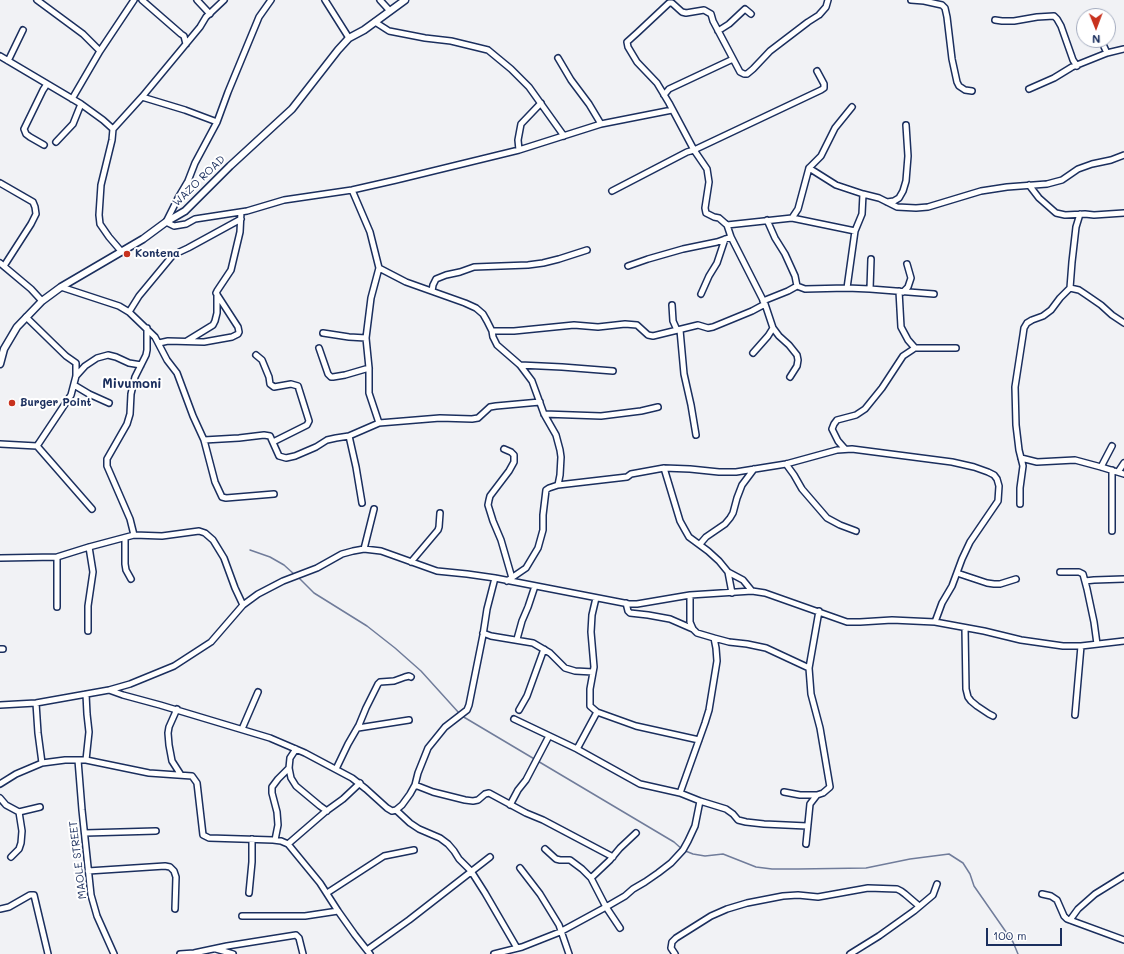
<!DOCTYPE html>
<style>
body{margin:0}
#map{position:relative;width:1124px;height:954px;overflow:hidden;background:#f1f2f5;font-family:Mali,sans-serif}
canvas{display:block}
.north{position:absolute;left:1076px;top:8px;width:40px;height:40px;box-sizing:border-box;background:#fff;border:1px solid #a4acbf;border-radius:50%;rotate:179deg;font-size:11px;font-weight:700;line-height:16px;text-align:center;color:#1b2f5e}
.north::after{content:'';display:block;margin:auto;width:14px;height:18px;background:#c8321e;clip-path:polygon(50% 0,100% 100%,50% 72%,0 100%)}
.scale{position:absolute;left:986px;top:928px;width:76px;height:18px;box-sizing:border-box;border:2px solid #1b2f5e;border-top:0;padding-left:5px;font-size:12px;line-height:14px;white-space:nowrap;color:#1b2f5e;-webkit-text-stroke:3px #fff;paint-order:stroke}
</style>
<div id="map">
<canvas width="1124" height="954"></canvas>
<div class="north">N</div>
<div class="scale">100 m</div>
</div>
<script>
const g = document.querySelector('canvas').getContext('2d');
g.lineJoin = 'round';
const toPath = rows => new Path2D(rows.map(r => 'M' + r).join(''));
function strokePath(path, color, width, dash) { g.strokeStyle = color; g.lineWidth = width; g.lineCap = dash ? 'butt' : 'round'; g.setLineDash(dash || []); g.stroke(path); }
function write(font, color, halo, rows, align = 'center') {
  g.font = font + ' Mali,sans-serif'; g.lineWidth = 4; g.setLineDash([]); g.textBaseline = 'middle'; g.strokeStyle = halo; g.fillStyle = color; for (const [text, x, y, turn = 0] of rows) {
    g.save(); g.translate(x, y); g.rotate((+turn || 0) * Math.PI / 180); g.textAlign = isNaN(turn) ? turn : align; if (halo) g.strokeText(text, 0, 0); g.fillText(text, 0, 0); g.restore();
  }
}
strokePath(toPath([
 [250,550,270,557,284,565,295,575],
 [298,577,314,593,367,626,395,648,421,671,459,713],
 [462,716,674,842,683,850,693,854,705,856,723,854,756,867,772,869,798,869,866,868,910,859,949,854,963,863,970,874,974,886,1013,942,1018,954]
]), '#707c9a', 1.5);
const minor = toPath([
 [37,0,83,34,100,51],
 [142,0,181,34,184,36,186,44],
 [197,0,210,14],
 [271,0,259,17,228,92,217,122,195,163,188,181,178,198,166,222,174,226,186,224,195,219,247,211,284,200,352,190,396,180,519,150,601,124,672,110],
 [325,0,349,38],
 [380,0,390,11],
 [911,0,924,1,942,5,945,8,947,17,952,59,957,82,959,86,965,90,972,91],
 [995,20,1002,21,1014,21,1037,17,1054,16,1057,19,1061,26,1073,60,1077,66],
 [375,22,389,31,425,38,451,41,488,50,511,69,529,87,564,136],
 [718,31,729,24,745,9,751,14],
 [1101,40,1107,53],
 [0,56,81,104,103,120,113,129,112,140,101,185,99,215,100,224,109,237,121,251],
 [558,58,571,80,589,104,601,124],
 [8,61,23,30],
 [1029,89,1054,78,1072,67,1107,53,1124,49],
 [664,95,669,89,733,59],
 [142,97,185,110,217,122],
 [72,99,100,51,134,0],
 [113,129,142,97,200,27,206,17,224,0],
 [56,142,73,124,81,104],
 [44,145,30,137,26,134,24,129,43,90,47,84],
 [519,150,518,140,521,124,541,103],
 [809,168,836,185,863,194,879,198,897,207,916,208,928,207,981,191,1007,187,1047,184,1062,180,1078,169,1092,164,1111,160,1124,155],
 [0,183,33,202,35,207,36,214,31,224,4,266],
 [1029,185,1039,198,1056,213,1065,215,1085,214,1094,215,1124,213],
 [352,190,370,232,379,268,371,298,366,338,369,368,369,393,379,423],
 [612,191,687,152,694,150,821,90,824,88,824,84,817,71],
 [887,202,894,201,899,198,903,191,906,181,908,156,906,125],
 [792,218,798,209,809,168,821,156,835,128,852,107],
 [767,220,775,238,785,254,795,276,797,286],
 [727,225,792,218,855,231],
 [0,263,31,289,42,301],
 [628,266,648,259,683,249,717,242,731,237],
 [379,268,406,282,465,303,476,308,483,314,487,321,492,331,493,337,497,345,520,365,532,381,544,414,556,435,560,450,561,457,560,475,558,485,549,488,546,490,543,515,543,530,538,548,526,568,507,581],
 [61,287,119,306,129,312,155,337,167,360,177,373,193,416,204,440,215,482,222,497,226,498,274,494],
 [847,288,855,231,862,214,863,194],
 [1070,288,1079,290,1085,294,1101,305,1112,315,1124,323],
 [870,289,871,259],
 [432,291,433,285,436,279,446,275,460,272,474,267,528,265,543,263,559,259,587,250],
 [899,291,901,327,908,340,915,348],
 [903,292,908,287,911,278,907,264],
 [701,294,709,276,717,263,725,239],
 [763,301,788,291,797,286,805,289,847,288,870,289,934,294],
 [672,305,673,321,677,330],
 [129,312,139,296,173,255,188,248,241,219],
 [26,317,66,356,76,363,76,376,71,395,37,446],
 [680,330,684,374,691,405,696,435],
 [492,331,514,331,574,325,598,327,625,324,637,325,648,335,653,336,698,325,708,328,713,327,752,311,765,304],
 [323,333,349,337,366,338],
 [187,341,213,325,215,321,217,313,217,294],
 [159,343,168,341,204,342,232,337,238,334,239,332,238,327,216,293,217,291,231,270,240,232,241,212],
 [319,348,328,374,331,377,333,377,345,375,369,368],
 [753,353,768,336,773,328],
 [256,355,262,360,269,377,270,384,274,387,291,384,298,386,309,421,307,425,273,442],
 [520,365,562,367,613,371],
 [76,376,85,366,97,358,108,355,116,357,129,363,141,365],
 [790,377,797,366,798,360,797,355,789,345,779,336,773,328,765,304,731,237,727,225,719,218,714,217,706,213,705,208,709,182,707,169,694,150,669,103,657,83,637,62,628,47,627,42,637,33,669,3,672,3,682,12,686,13,704,10,711,14,713,21,740,72,744,74,747,74,753,69,770,51,808,22,819,15,826,7,828,0],
 [74,385,89,394,109,403],
 [544,414,601,416,641,411,658,407],
 [349,436,356,467,362,503],
 [204,440,239,438,264,435,270,436,279,456,286,458,295,456,316,447,327,440,336,438,349,436,379,423,440,418,472,419,478,418,490,407,496,406,540,402],
 [0,444,37,446,92,509],
 [504,449,511,452,514,455,514,462,509,471,490,496,489,500,488,505,493,521,501,540,512,578],
 [845,449,838,441,832,429,834,424,837,420,856,415,865,409,882,388,903,356,915,348,956,348],
 [1021,458,1037,462,1075,460,1101,467,1124,474],
 [786,464,794,475,802,489,827,518,840,525,856,531],
 [1101,467,1112,446],
 [664,468,680,521,685,530,689,537,708,551,719,561,728,572,743,580,752,591],
 [1112,470,1112,531],
 [1118,472,1124,463],
 [558,485,627,477,631,474,664,468,690,469,719,472,736,472,786,464,837,450,852,449,952,462,974,467,988,472,994,475,997,479,999,486,998,501,970,542,962,559,952,586,942,603,935,622],
 [1020,504,1020,488,1023,466,1019,450,1016,425,1015,387,1023,335,1024,328,1027,323,1032,320,1043,316,1051,310,1060,298,1070,288,1072,262,1076,227,1080,214],
 [134,535,130,519,107,466,107,459,127,424,130,414,131,394,135,377,146,355,147,350,147,328],
 [125,538,125,564,126,570,131,579],
 [700,544,706,537,725,524,730,518,733,513,737,498,742,485,754,469],
 [364,549,374,509],
 [57,557,57,607],
 [0,558,57,557,89,547,134,535,162,536,199,531,205,533,213,540,224,558,235,588,243,605],
 [411,562,438,530,439,527,440,513],
 [728,572,732,593],
 [1060,572,1079,572,1083,574,1087,589,1094,622,1097,644],
 [957,573,987,583,994,584,1000,584,1016,579],
 [1085,581,1094,580,1124,579],
 [596,598,592,615,591,632,594,667,590,689,590,706,597,712,636,726,699,740],
 [626,603,628,611,630,613,648,615,670,619,693,629],
 [965,628,966,689,968,697,971,701,977,706,989,714,993,716],
 [88,631,88,606,93,572,89,547],
 [483,633,491,636,533,643,550,653,565,668,575,671,593,672],
 [714,638,729,642,747,644,766,648,809,668],
 [517,639,522,621,528,607,535,586],
 [0,649,3,649],
 [109,690,123,695,160,705,270,738,305,753,352,778,366,789,387,808,392,811,396,810,402,805,410,794,415,785,418,773,428,748,445,727,467,710,469,705,483,635,487,609,495,578],
 [36,703,38,733,42,763],
 [0,705,36,703,109,690,130,684,174,666,211,642,243,605,258,594,283,581,317,568,342,554,353,551,364,549,381,551,437,571,467,574,495,578,629,604,637,604,690,595,752,591,765,593,847,622,860,622,892,620,935,622,984,631,1021,640,1063,646,1081,646,1124,641],
 [177,709,169,727,168,733,169,745,172,761,181,775],
 [519,710,527,696,544,649],
 [1075,715,1081,646],
 [514,719,577,749,640,784,680,793],
 [358,728,409,720],
 [242,729,258,692],
 [296,749,290,758,289,768,291,778,296,786,320,806,327,811],
 [577,749,597,712],
 [78,760,82,810,91,895,97,916,114,954],
 [86,760,89,732,87,714,86,694],
 [336,769,348,744,359,725,366,708,378,684,380,682,394,681,405,677,409,676,411,677],
 [0,784,16,774,42,763,65,760,86,760,149,773,192,776,197,783,203,835,209,838,273,840,281,841,288,844,320,883,338,911,355,935,370,954],
 [415,785,433,792,465,800,473,801,478,800,485,794,489,793,526,813,543,820,613,857],
 [784,792,800,795,817,795],
 [0,798,6,805,19,812,40,807],
 [700,801,726,809,733,814,738,820,746,822,764,824,807,826],
 [510,805,518,790,526,780,549,736],
 [396,810,410,823,419,829,440,838,448,844,454,851,459,859,471,871,485,893,517,948],
 [85,833,156,831],
 [275,840,278,825,277,812,272,793,272,787,278,779,289,768],
 [288,844,325,812,343,799,360,783],
 [806,844,810,804,817,795,823,793,830,787,820,728,811,694,809,668,819,611],
 [545,849,556,859,560,860,570,860,582,869,591,878,606,907,620,928],
 [11,857,19,849,21,843,22,831,19,812],
 [520,868,540,894,559,925,569,954],
 [88,871,165,866,170,867,174,871,176,877,175,909],
 [591,878,610,860,620,848,636,833],
 [249,893,252,862,252,839],
 [327,893,384,856,414,850],
 [1042,894,1051,896,1057,900,1064,916,1067,919,1124,940],
 [0,909,9,907,30,895,34,895,48,954],
 [242,916,305,916,338,911],
 [1070,920,1078,909,1095,894,1124,876],
 [216,949,233,954],
 [367,950,409,920,490,857],
 [180,954,194,953,227,946,296,935,299,938,303,954],
 [494,954,522,947,560,932,606,907,625,896,633,889,645,882,658,873,671,863,683,850,688,841,695,826,700,801,680,793,705,723,709,710,717,661,716,648,714,638,697,633,693,629,690,622,690,595],
 [675,954,671,948,672,942,676,938,711,916,727,909,747,903,783,896,798,895,818,897,868,888,897,889,901,891,905,894,919,906],
 [850,954,879,936,914,911,933,895,937,884]
]);
const major = toPath([
 [0,364,4,349,17,327,42,301,61,287,143,239,166,222,185,211,230,166,292,109,338,50,349,38,364,30,405,0]
]);
strokePath(minor, '#1b2f5e', 8);
strokePath(major, '#1b2f5e', 9);
strokePath(minor, '#fff', 5);
strokePath(major, '#fff', 6);
for (const [x, y, r, color] of [
 [127,254,4,"#c8321e"],
 [12,403,4,"#c8321e"]
]) { const dot = new Path2D(); dot.arc(x, y, r, 0, 2 * Math.PI); g.fillStyle = color; g.fill(dot); strokePath(dot, '#fff', 1.5); }
write('11px', '#1b2f5e', '#fff', [
 ["WAZO ROAD",199,181,-44],
 ["MAOLE STREET",78,860,-97]
]);
write('bold 11px', '#1b2f5e', '#fff', [
 ["Kontena",135,254],
 ["Burger Point",20,403]
], 'left');
write('bold 13px', '#1b2f5e', '#fff', [
 ["Mivumoni",132,384]
]);
</script>
